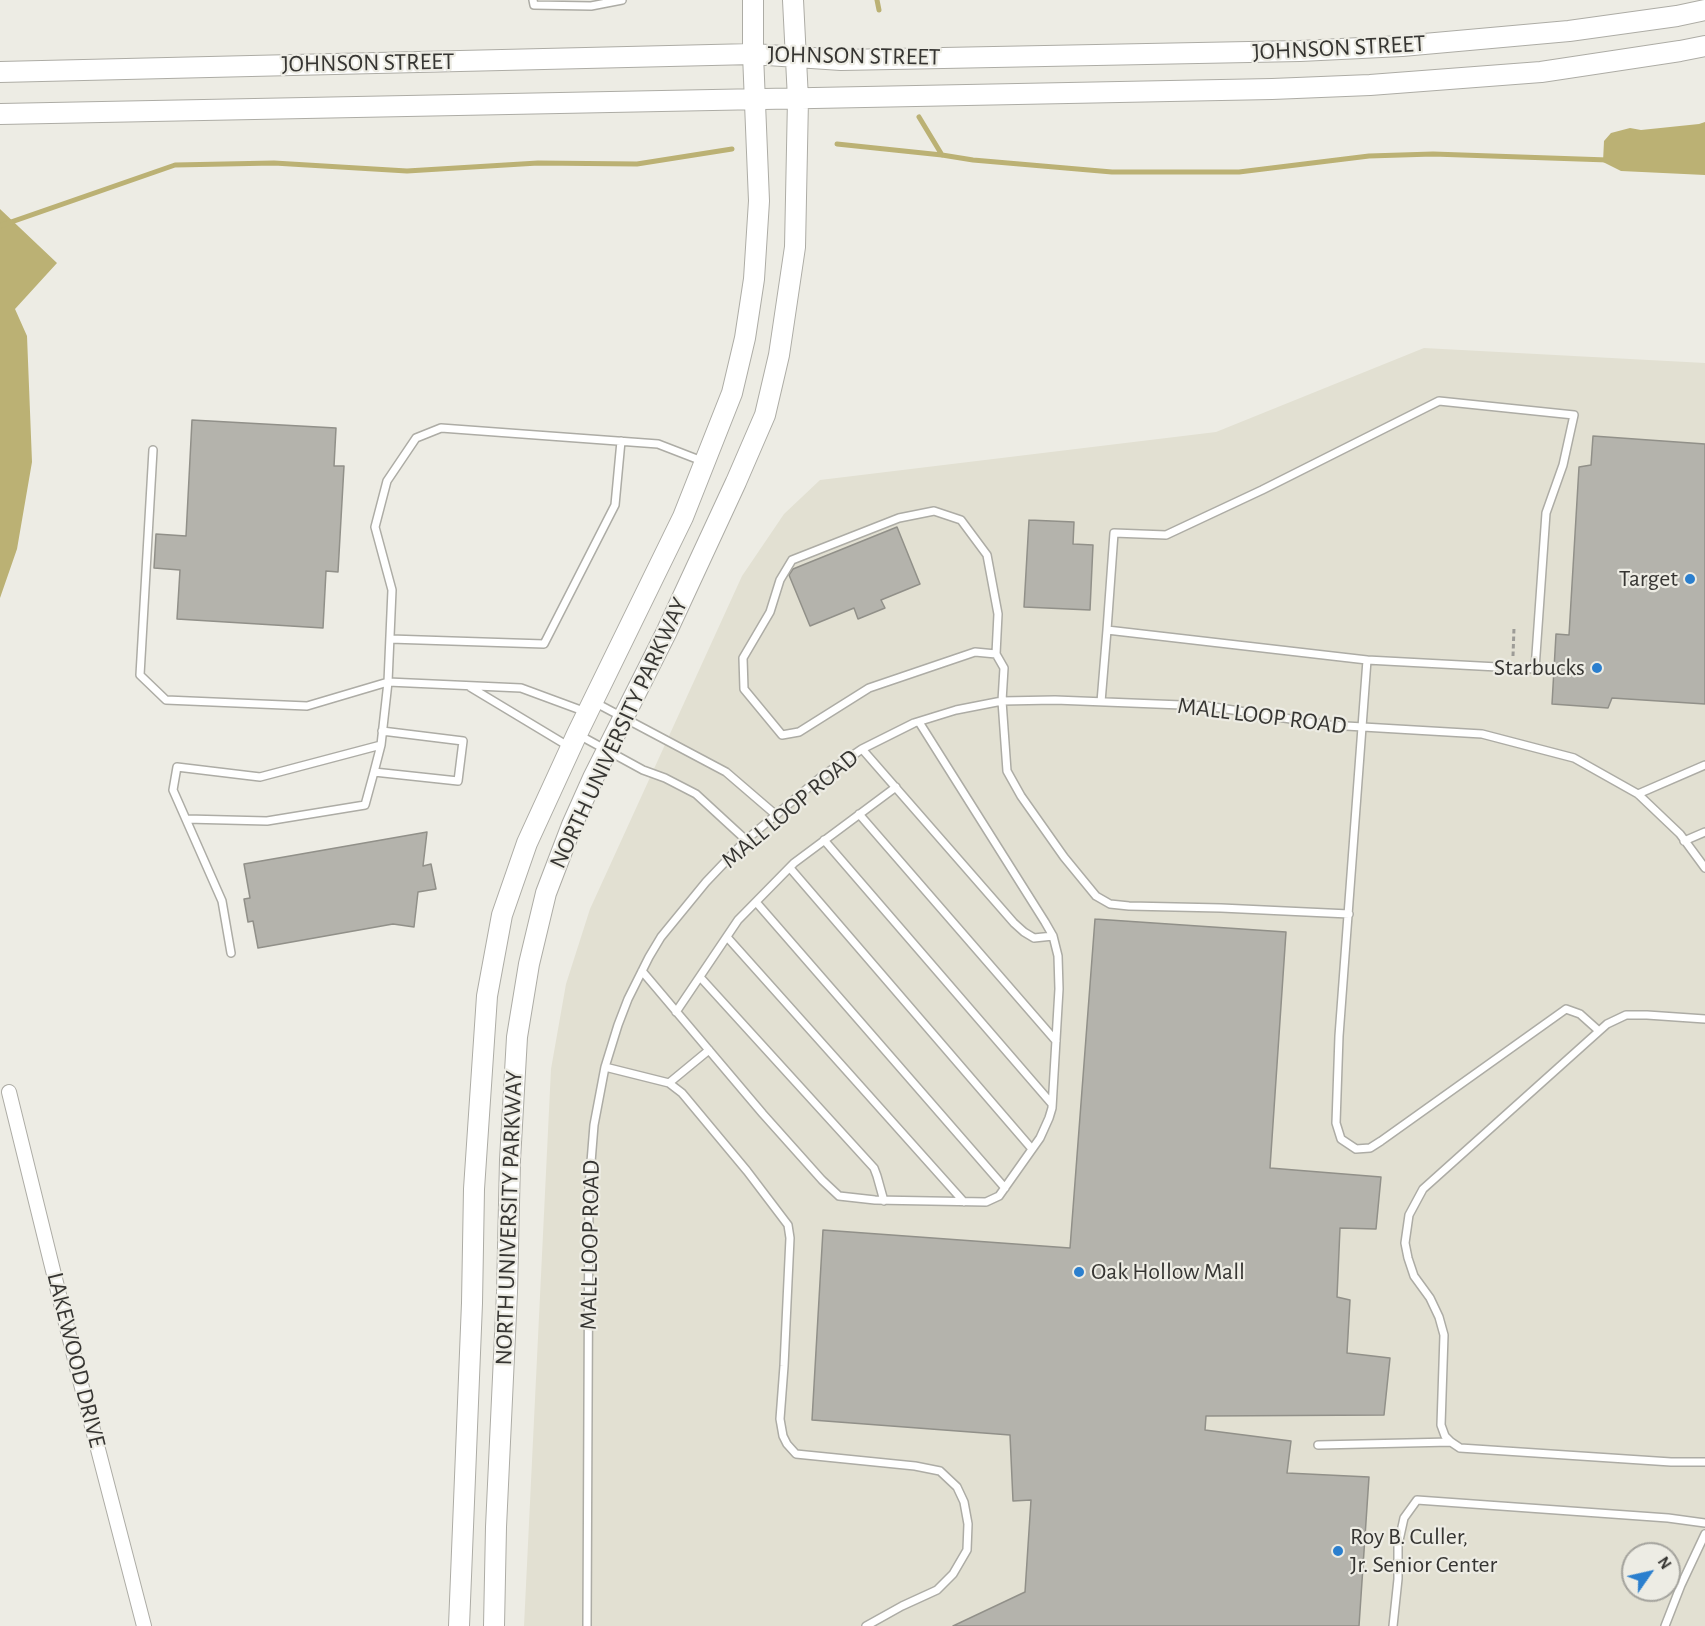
<!DOCTYPE html>
<style>
body{margin:0}
#map{position:relative;width:1705px;height:1626px;overflow:hidden;background:#edece4;font-family:"Alegreya Sans",sans-serif}
canvas{display:block}
.north{position:absolute;left:1621px;top:1542px;width:60px;height:60px;box-sizing:border-box;background:#edece4;border:2px solid #a4a39d;border-radius:50%;rotate:56deg;font-size:16px;font-weight:700;line-height:24px;text-align:center;color:#363532}
.north::after{content:'';display:block;margin:auto;width:21px;height:27px;background:#2b7fce;clip-path:polygon(50% 0,100% 100%,50% 72%,0 100%)}
</style>
<div id="map">
<canvas width="1705" height="1626"></canvas>
<div class="north">N</div>
</div>
<script>
const g = document.querySelector('canvas').getContext('2d');
g.lineJoin = 'round';
function paint(path, color) { g.fillStyle = color; g.fill(path, 'evenodd'); }
const toPath = rows => new Path2D(rows.map(r => 'M' + r).join(''));
function strokePath(path, color, width, dash) { g.strokeStyle = color; g.lineWidth = width; g.lineCap = dash ? 'butt' : 'round'; g.setLineDash(dash || []); g.stroke(path); }
function write(font, color, halo, rows, align = 'center') {
  g.font = font + ' "Alegreya Sans",sans-serif'; g.lineWidth = 4.5; g.setLineDash([]); g.textBaseline = 'middle'; g.strokeStyle = halo; g.fillStyle = color; for (const [text, x, y, turn = 0] of rows) {
    g.save(); g.translate(x, y); g.rotate((+turn || 0) * Math.PI / 180); g.textAlign = isNaN(turn) ? turn : align; if (halo) g.strokeText(text, 0, 0); g.fillText(text, 0, 0); g.restore();
  }
}
paint(toPath([
 [1424,348,1705,363,1705,1626,524,1626,551,1069,566,984,590,909,742,576,784,514,820,480,1216,432],
 [1633,1554,1669,1554,1669,1590,1633,1590]
]), '#e2e0d2');
paint(toPath([
 [1705,122,1705,175,1621,171,1603,162,1604,141,1611,133,1630,128,1641,130,1699,124],
 [0,209,57,263,15,309,27,336,32,462,17,549,0,598]
]), '#bbb174');
strokePath(toPath([
 [877,0,879,10],
 [919,117,942,155],
 [837,144,942,155,973,160,1112,172,1239,172,1369,156,1433,154,1608,160],
 [0,226,175,165,274,163,407,171,538,163,637,164,732,149]
]), '#bbb174', 5);
const building = toPath([
 [192,420,336,428,334,466,344,466,338,572,326,571,323,628,177,619,180,570,154,568,156,534,186,536,192,420],
 [1593,436,1705,444,1705,704,1612,698,1608,708,1552,704,1556,634,1569,635,1579,467,1591,465,1593,436],
 [1029,520,1074,522,1073,544,1093,545,1090,610,1024,607,1029,520],
 [897,527,920,584,881,600,885,608,858,619,854,608,810,626,789,575,793,569,897,527],
 [427,832,423,866,431,864,436,889,418,892,414,927,393,924,258,948,253,921,248,922,244,899,250,898,244,864,427,832],
 [1095,919,1286,932,1270,1168,1381,1177,1376,1229,1340,1228,1337,1297,1350,1300,1347,1353,1390,1358,1384,1415,1206,1416,1205,1430,1291,1441,1287,1473,1369,1477,1359,1626,953,1626,1025,1592,1031,1500,1013,1501,1010,1435,812,1420,823,1230,1070,1248,1095,919]
]);
paint(building, '#b4b3ac');
strokePath(building, '#919089', 1.5);
const lane = toPath([
 [533,0,534,5,591,6,622,0],
 [153,450,140,675,166,700,307,706,388,682,381,745,260,777,177,767,173,790,222,901,231,953],
 [1107,630,1367,660],
 [390,639,544,644,615,505,621,441],
 [996,654,998,614,987,555,961,520,934,511,899,518,792,560,780,580,770,612,743,658,744,689,782,735,799,732,869,688,975,652,996,654,1004,668,1002,701,1007,771,1021,796,1064,857,1096,896,1110,904,1129,906,1221,908,1349,914],
 [470,687,568,746],
 [1101,702,1107,630,1114,533,1166,535,1262,490,1439,401,1574,415,1563,465,1546,513,1535,669,1367,660,1339,1036,1336,1123,1341,1139,1356,1149,1370,1148,1381,1141,1566,1009,1580,1014,1599,1031],
 [596,703,726,772,776,815],
 [586,712,521,688,388,682,392,590,375,527,387,481,416,438,441,428,658,444,702,461],
 [579,735,643,770,665,778,696,794,746,840],
 [862,749,1014,923,1024,932,1034,938,1053,936],
 [374,772,381,745],
 [1638,794,1705,765],
 [859,814,1056,1041],
 [186,819,267,821,365,805,374,772,458,781,463,741,382,731],
 [824,840,1052,1104],
 [1684,841,1705,832],
 [790,868,1032,1149],
 [756,902,1005,1188],
 [727,937,964,1202],
 [642,971,763,1114,822,1180,839,1196,875,1200,986,1202,999,1196,1040,1138,1049,1118,1052,1108,1059,989,1058,956,1053,936,1045,922,919,722],
 [700,977,874,1168,877,1176,884,1201],
 [676,1012,738,920,794,863,896,787],
 [1705,1019,1647,1015,1626,1015,1607,1024,1423,1189,1409,1215,1405,1243,1408,1258,1414,1276,1430,1298,1439,1317,1444,1335,1441,1425,1445,1436,1451,1442,1460,1448,1671,1462,1705,1462],
 [605,1067,669,1083,682,1093,747,1171,788,1225,790,1238,784,1366,780,1419,783,1436,787,1444,796,1454,915,1466,940,1471,957,1487,964,1502,968,1524,967,1550,953,1574,937,1590,902,1606,866,1626],
 [669,1083,709,1050],
 [1318,1445,1451,1442],
 [587,1626,589,1187,594,1125,605,1067,618,1025,628,999,649,957,661,937,706,882,746,840,821,777,862,749,914,723,956,710,1002,701,1055,700,1207,706,1329,725,1482,734,1574,758,1638,794,1680,834,1705,868],
 [1393,1626,1398,1579,1398,1545,1404,1518,1417,1500,1668,1518,1705,1523],
 [1665,1626,1681,1585,1705,1534]
]);
const street = toPath([
 [9,1092,80,1380,144,1626]
]);
const secondary = toPath([
 [0,72,753,54,841,60,1300,51,1402,46,1569,31,1677,16,1705,10],
 [0,114,1272,89,1370,85,1541,72,1680,51,1705,46],
 [459,1626,472,1303,474,1189,487,996,502,915,527,843,577,734,683,517,732,393,745,338,754,279,759,201,753,54,753,0],
 [494,1626,496,1527,507,1292,510,1160,517,1037,529,964,546,893,572,825,593,778,666,633,736,482,765,415,779,355,795,247,798,99,793,0]
]);
strokePath(lane, '#adaca5', 10);
strokePath(street, '#adaca5', 16);
strokePath(secondary, '#adaca5', 22);
strokePath(toPath([
 [1513,656,1514,628]
]), '#9d9c97', 3, [4.5, 3]);
strokePath(lane, '#fff', 7);
strokePath(street, '#fff', 14);
strokePath(secondary, '#fff', 20);
for (const [x, y, r, color] of [
 [1690,579,6,"#2b7fce"],
 [1597,668,6,"#2b7fce"],
 [1079,1272,6,"#2b7fce"],
 [1338,1551,6,"#2b7fce"]
]) { const dot = new Path2D(); dot.arc(x, y, r, 0, 2 * Math.PI); g.fillStyle = color; g.fill(dot); strokePath(dot, '#edece4', 2); }
write('24px', '#363532', '#edece4', [
 ["JOHNSON STREET",1339,48,-3],
 ["JOHNSON STREET",854,56,1],
 ["JOHNSON STREET",368,63,-1],
 ["MALL LOOP ROAD",1262,716,7],
 ["NORTH UNIVERSITY PARKWAY",619,733,-65],
 ["MALL LOOP ROAD",790,809,-40],
 ["NORTH UNIVERSITY PARKWAY",509,1218,-88],
 ["MALL LOOP ROAD",590,1245,-89],
 ["LAKEWOOD DRIVE",76,1360,76]
]);
write('24px', '#363532', '#edece4', [
 ["Target",1678,579],
 ["Starbucks",1585,668],
 ["Oak Hollow Mall",1091,1272,"left"],
 ["Roy B. Culler,",1350,1537,"left"],
 ["Jr. Senior Center",1350,1565,"left"]
], 'right');
</script>
